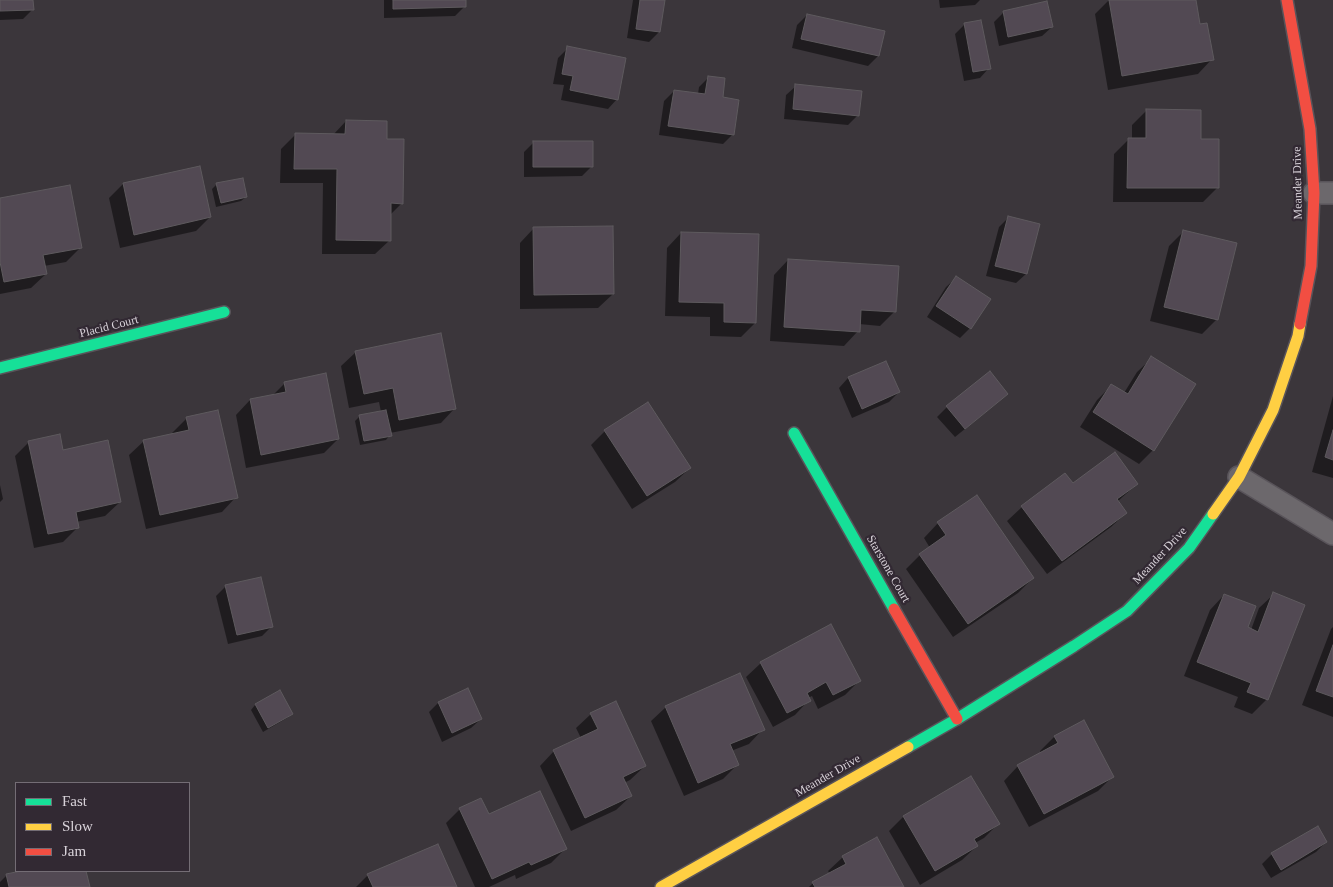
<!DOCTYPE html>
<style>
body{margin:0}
#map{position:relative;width:1333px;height:887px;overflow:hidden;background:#3b363b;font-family:Georgia,serif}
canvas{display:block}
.legend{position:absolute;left:15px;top:782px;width:175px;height:90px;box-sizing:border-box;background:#322933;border:1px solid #746d75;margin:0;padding:6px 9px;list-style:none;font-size:15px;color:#d8d2d9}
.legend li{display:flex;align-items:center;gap:10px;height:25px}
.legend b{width:25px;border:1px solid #746d75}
</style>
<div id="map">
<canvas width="1333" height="887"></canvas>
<ul class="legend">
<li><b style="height:6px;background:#16e098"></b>Fast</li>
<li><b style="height:6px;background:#ffcf43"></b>Slow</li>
<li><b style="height:6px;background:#f24e42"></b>Jam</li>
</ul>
</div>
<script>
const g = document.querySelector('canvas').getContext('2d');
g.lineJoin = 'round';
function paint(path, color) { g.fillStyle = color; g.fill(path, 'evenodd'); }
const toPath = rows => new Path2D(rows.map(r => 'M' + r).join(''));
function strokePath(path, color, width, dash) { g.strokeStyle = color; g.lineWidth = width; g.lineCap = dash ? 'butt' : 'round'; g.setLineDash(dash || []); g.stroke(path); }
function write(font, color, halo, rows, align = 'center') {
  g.font = font + ' Georgia,serif'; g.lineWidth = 4.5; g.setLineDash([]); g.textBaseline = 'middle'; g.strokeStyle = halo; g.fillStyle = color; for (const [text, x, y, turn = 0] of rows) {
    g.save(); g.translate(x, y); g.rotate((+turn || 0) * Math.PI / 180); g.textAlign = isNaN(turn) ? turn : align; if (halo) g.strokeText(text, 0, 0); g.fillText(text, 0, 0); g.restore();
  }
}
paint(toPath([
 [0,0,32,0,32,10,23,19,0,20],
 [384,0,465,0,465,6,455,16,384,18],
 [633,0,664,0,659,32,649,42,627,38],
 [939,0,980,0,975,5,940,8],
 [1109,0,1194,0,1199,26,1212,59,1198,74,1108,90,1095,14],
 [1003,13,1052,27,1042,36,999,46,994,22],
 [807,15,883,32,878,56,868,66,792,48,797,25],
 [965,24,989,68,980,78,964,81,955,34],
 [568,48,617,99,608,109,561,100,564,85,553,84,558,58],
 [709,77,721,98,732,135,723,144,659,135,664,101,674,91,698,94,699,87],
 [796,86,858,115,848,125,784,119,786,95],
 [1147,110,1217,188,1203,202,1113,202,1114,154,1128,140,1132,140,1132,125],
 [346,121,386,140,402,203,390,215,390,240,375,254,322,254,323,183,280,183,281,149,295,135,333,135],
 [534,142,592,166,582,176,524,177,524,152],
 [123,184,210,217,196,231,120,248,109,198],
 [217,184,246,197,241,201,216,207,212,189],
 [0,200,81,247,66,262,44,266,46,274,31,288,0,294],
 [1009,217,1026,274,1016,283,986,276,999,227],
 [534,228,613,294,598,308,520,309,520,243],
 [1183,232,1216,320,1202,334,1150,321,1169,246],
 [681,233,755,323,741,337,710,336,710,317,665,316,667,248],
 [788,260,895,311,880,326,859,324,858,331,844,346,770,341,774,275],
 [956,278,989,299,970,328,960,338,927,317,946,287],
 [356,352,455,408,441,423,390,433,390,435,386,440,360,445,355,421,360,416,381,412,379,402,349,408,341,366],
 [1152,358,1153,450,1139,464,1080,427,1097,400,1111,386,1124,393,1137,372],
 [886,362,899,392,889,402,852,418,839,388,848,378],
 [285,383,338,439,324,453,246,468,236,415,250,400,272,396],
 [1006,394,997,403,955,437,937,417,947,407],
 [1333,396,1333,478,1312,472],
 [187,418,236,497,222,512,146,529,129,455,144,441,173,434,172,433],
 [605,431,690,468,675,482,632,509,591,445],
 [29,442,62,451,120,502,105,516,76,522,78,527,63,542,34,548,15,456],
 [1137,484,1117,502,1126,513,1111,527,1047,574,1007,521,1022,507,1073,485],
 [0,485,3,499,0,502],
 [977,497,1033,578,1018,593,953,637,906,569,920,555,930,548,924,538,938,523],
 [226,586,272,626,262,636,228,644,216,596],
 [1274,594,1267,699,1252,714,1234,707,1238,697,1184,676,1210,610,1224,595,1246,628,1251,630,1259,608],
 [1333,627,1333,717,1302,705,1331,629],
 [761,663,860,680,845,695,818,709,812,696,808,698,809,700,795,715,773,727,746,677],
 [279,691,292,714,287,718,263,732,251,710,255,705],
 [438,703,481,719,471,728,442,742,429,712],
 [666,707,763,729,749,744,731,751,737,765,723,779,684,796,651,721],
 [591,714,645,766,630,780,624,783,631,796,616,810,571,831,540,766,554,751,581,738,576,728],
 [1083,722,1113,776,1098,791,1029,827,1004,781,1018,766,1041,754,1040,751,1054,737],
 [971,778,998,824,984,838,975,843,977,846,962,860,920,885,889,831,903,817],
 [460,809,488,816,565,849,551,863,516,879,515,875,489,887,475,887,446,823],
 [1326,842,1316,852,1271,878,1262,864,1272,854],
 [843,857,902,887,809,887,813,883,830,874,828,871],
 [26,871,85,871,89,887,0,887,0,882,7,875],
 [368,875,456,887,356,887]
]), '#0007');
const building = toPath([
 [0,0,33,0,34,10,0,11,0,0],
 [393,0,466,0,466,7,393,9,393,0],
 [640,0,665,0,660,32,636,29,640,0],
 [1109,0,1196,0,1200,24,1207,23,1214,60,1122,76,1109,0],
 [1047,1,1053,27,1008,37,1003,11,1047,1],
 [807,14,885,31,879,56,801,39,807,14],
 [981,20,991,69,973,72,964,23,981,20],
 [567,46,626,58,618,100,570,90,573,76,562,74,567,46],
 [708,76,725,78,723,97,739,100,734,135,668,126,674,90,705,94,708,76],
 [795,84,862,91,859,116,793,109,795,84],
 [1146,109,1201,110,1201,139,1219,139,1219,188,1127,188,1128,138,1146,138,1146,109],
 [346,120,387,121,387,139,404,139,403,204,391,203,391,241,336,240,337,169,294,169,295,133,345,134,346,120],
 [533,141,593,141,593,167,533,167,533,141],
 [200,166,211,217,134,235,123,183,200,166],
 [243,178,247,197,221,203,216,183,243,178],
 [70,185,82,248,43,255,47,274,4,282,0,262,0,198,70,185],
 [1008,216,1040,224,1027,274,995,266,1008,216],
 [613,226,614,294,534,295,533,227,613,226],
 [1183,230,1237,243,1218,320,1164,307,1183,230],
 [681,232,759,234,756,323,724,322,724,303,679,302,681,232],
 [788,259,899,266,896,312,861,310,860,332,784,327,788,259],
 [956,276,991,299,971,329,936,306,956,276],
 [441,333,456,409,399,420,393,388,364,394,355,351,441,333],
 [1151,356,1196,384,1154,451,1093,412,1111,384,1128,394,1151,356],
 [886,361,900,392,862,409,848,377,886,361],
 [990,371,1008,394,965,429,946,406,990,371],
 [326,373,339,439,261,455,250,399,286,392,284,382,326,373],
 [648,402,691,468,647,496,604,430,648,402],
 [218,410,238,498,160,515,143,440,189,430,186,417,218,410],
 [386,410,392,436,364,441,359,415,386,410],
 [1333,430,1333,460,1325,457,1333,430],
 [60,434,63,450,108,440,121,502,76,512,79,528,48,534,28,441,60,434],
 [1115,452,1138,484,1117,499,1127,513,1062,561,1021,506,1065,473,1073,483,1115,452],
 [977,495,1034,578,968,624,919,554,946,535,937,522,977,495],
 [261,577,273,627,237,635,225,585,261,577],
 [1273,592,1305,605,1268,700,1247,692,1251,683,1197,662,1224,594,1256,606,1248,627,1258,632,1273,592],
 [831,624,861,681,833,695,826,682,807,693,811,701,787,713,760,662,831,624],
 [1333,645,1333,697,1316,691,1333,645],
 [740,673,765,730,730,744,739,765,698,783,665,706,740,673],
 [468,688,482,719,452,733,438,702,468,688],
 [280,690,293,714,268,728,255,704,280,690],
 [616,701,646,766,623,777,632,796,585,818,553,750,598,729,590,713,616,701],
 [1084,720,1114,777,1044,814,1017,765,1058,743,1054,736,1084,720],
 [971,776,1000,824,974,839,978,846,935,871,903,816,971,776],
 [540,791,567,849,531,865,529,862,492,879,459,808,481,798,489,814,540,791],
 [1318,826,1327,842,1281,870,1271,853,1318,826],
 [877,837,904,887,815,887,812,882,846,864,842,856,877,837],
 [438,844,457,887,373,887,367,874,438,844],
 [21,871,86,871,90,887,9,887,6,874,21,871]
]);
paint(building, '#524953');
strokePath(building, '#5e5a5e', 1);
const street = toPath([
 [1314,193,1333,193],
 [1239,477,1333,534]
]);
const fast = toPath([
 [0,368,224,312],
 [794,433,894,609],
 [908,747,957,719,1074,646,1127,611,1189,548,1213,514]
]);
const slow = toPath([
 [1213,514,1239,477,1273,410,1298,336,1300,324],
 [661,887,908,747]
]);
const jam = toPath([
 [1287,0,1310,129,1314,193,1311,266,1300,324],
 [894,609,957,719]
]);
strokePath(street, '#59545a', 24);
strokePath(fast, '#59545a', 14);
strokePath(slow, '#59545a', 14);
strokePath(jam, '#59545a', 14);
strokePath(street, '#6c686c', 21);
strokePath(fast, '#16e098', 11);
strokePath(slow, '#ffcf43', 11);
strokePath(jam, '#f24e42', 11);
write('12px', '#d8d2d9', '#322933', [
 ["Meander Drive",1298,183,-91],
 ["Placid Court",109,327,-14],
 ["Meander Drive",1160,556,-47],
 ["Starstone Court",888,569,60],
 ["Meander Drive",828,776,-30]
]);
</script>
